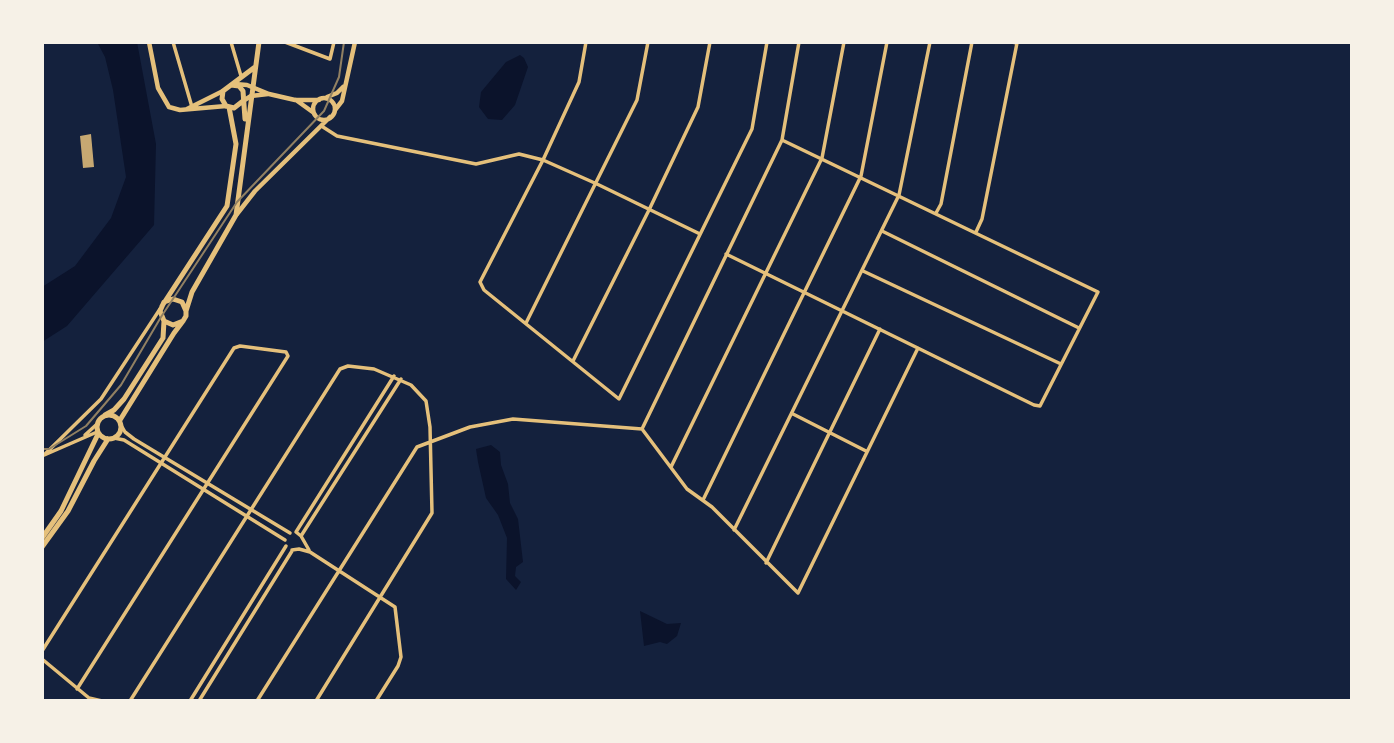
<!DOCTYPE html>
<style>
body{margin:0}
#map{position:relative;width:1394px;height:743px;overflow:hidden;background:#14213d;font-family:"Alegreya Sans",sans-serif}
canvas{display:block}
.frame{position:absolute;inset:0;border:44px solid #f6f1e7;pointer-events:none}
</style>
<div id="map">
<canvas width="1394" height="743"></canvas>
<div class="frame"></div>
</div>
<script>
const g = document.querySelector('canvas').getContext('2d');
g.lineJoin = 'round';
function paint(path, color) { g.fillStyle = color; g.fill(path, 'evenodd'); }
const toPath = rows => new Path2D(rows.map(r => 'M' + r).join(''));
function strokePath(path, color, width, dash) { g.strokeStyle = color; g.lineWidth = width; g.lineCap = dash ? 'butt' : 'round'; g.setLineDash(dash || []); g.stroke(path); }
paint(toPath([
 [97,42,137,42,156,144,154,225,67,326,42,342,42,287,75,266,111,218,126,177,113,90,105,57],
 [520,55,524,58,528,67,515,105,502,120,488,119,479,107,481,92,506,62],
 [491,445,500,452,501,465,508,484,510,503,518,519,523,562,516,567,515,576,521,582,516,590,506,579,507,538,498,515,486,498,478,462,476,449],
 [640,611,667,624,681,623,677,636,667,644,660,642,644,646]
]), '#0b132b');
paint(toPath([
 [91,134,94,167,83,168,80,136]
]), '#c6a872');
strokePath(toPath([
 [173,42,192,107],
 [231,42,241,76],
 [285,42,330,59,334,42],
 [586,42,579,82,543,160,480,282,484,290,619,399,752,129,767,42],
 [323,127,337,136,476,164,519,154,543,160,597,184,700,234],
 [936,213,941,204,972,42],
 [882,231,1079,328],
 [976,232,982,219,1017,43,1012,42],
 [726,254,1034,405,1040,406,1098,292,782,140],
 [863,271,1061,364],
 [526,323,637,100,648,42],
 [573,361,649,210,698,107,710,42],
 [793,414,866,451],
 [121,425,125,432,134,439,290,533],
 [642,429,687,489,712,507,798,593,918,348],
 [642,429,782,140,799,42],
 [85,435,96,425],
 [114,438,124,440,285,540],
 [44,455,101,399,160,309],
 [42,456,97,432],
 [671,467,822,158,844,42],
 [703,500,861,176,887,42],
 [734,530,899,195,930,42],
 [296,532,394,376],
 [296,532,301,536,309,550],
 [301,536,401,379],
 [292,550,299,549,310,552,395,607,401,657,398,666,376,701],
 [766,563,880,329],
 [42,651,234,348,240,346,286,352,288,356,77,689],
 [42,659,89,698,102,701],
 [130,701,340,369,348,366,374,369,411,385,426,401,430,427,432,513,316,701],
 [190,701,286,546],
 [199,701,292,551],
 [257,701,417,447,470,427,513,419,642,429]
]), '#e5c07b', 3.5);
strokePath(toPath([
 [235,84,247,85,269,94,295,100,319,100],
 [327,97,337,93,343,87],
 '313 109a11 11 0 1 1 22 0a11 11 0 1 1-22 0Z',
 [296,100,314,113],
 [243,101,251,96,268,94],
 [335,110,342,101,355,42],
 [237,214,255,191,330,117]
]), '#e5c07b', 4.5);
strokePath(toPath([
 [149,42,158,88,169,107,180,110,226,106],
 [187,109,223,91]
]), '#e5c07b', 4.5);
strokePath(toPath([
 [231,85,239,86,243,91,245,119],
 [243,101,234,108,226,106,222,99,223,91,255,67],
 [162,306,227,206,236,144,229,107],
 [186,311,192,292,236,215,259,42],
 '97 427a12 12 0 1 1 24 0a12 12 0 1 1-24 0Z',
 [105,415,114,410,124,399,163,338,164,321],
 [120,420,174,333,183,321,186,316,186,311,182,302,173,299,164,302,160,311,164,321,173,325,183,321],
 [42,538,61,511,98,434],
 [42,547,68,511,94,461,108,439]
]), '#e5c07b', 5);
strokePath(toPath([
 [42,449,49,449,86,426,121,385,161,317,237,202,324,111,339,77,344,42]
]), '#918062', 2);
</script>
